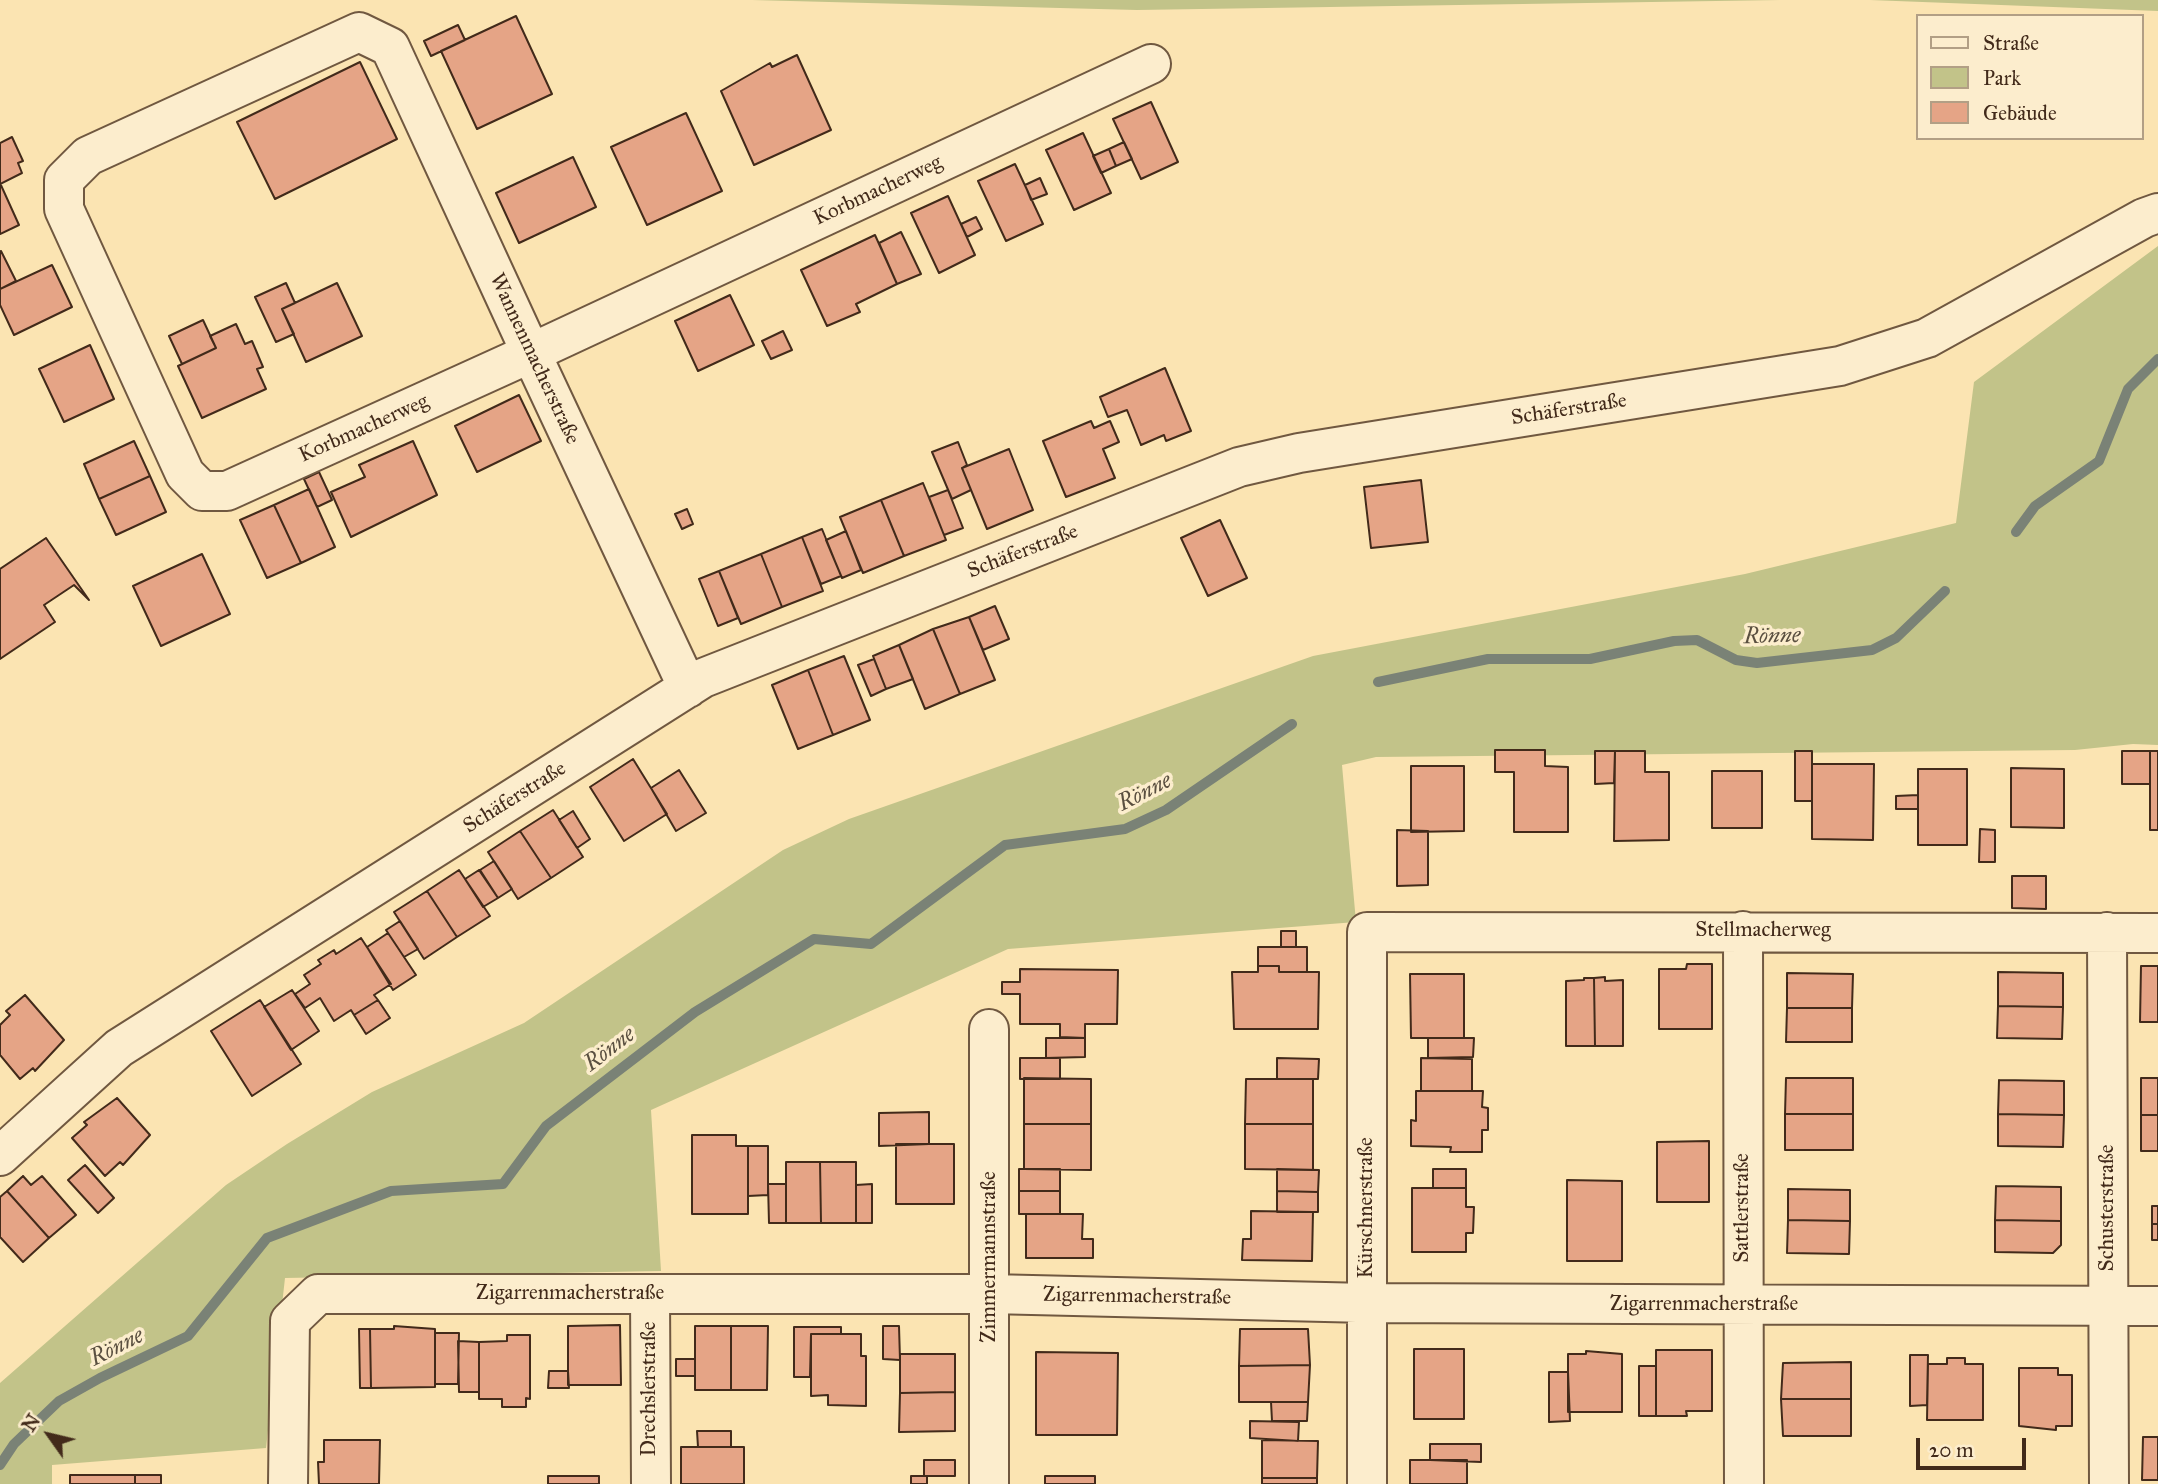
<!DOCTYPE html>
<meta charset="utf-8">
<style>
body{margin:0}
#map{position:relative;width:2158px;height:1484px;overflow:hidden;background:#fbe4b2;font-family:"IM FELL Great Primer",serif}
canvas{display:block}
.legend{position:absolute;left:1916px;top:14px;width:228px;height:126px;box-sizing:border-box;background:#fcedcd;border:2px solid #b29f85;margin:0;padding:9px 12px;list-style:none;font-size:21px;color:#422a1a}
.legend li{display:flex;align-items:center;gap:14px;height:35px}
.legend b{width:35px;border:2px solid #b29f85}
.north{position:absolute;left:14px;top:1400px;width:70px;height:70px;-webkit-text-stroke:5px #fcedcd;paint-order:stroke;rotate:304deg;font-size:19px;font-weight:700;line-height:28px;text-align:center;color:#422a1a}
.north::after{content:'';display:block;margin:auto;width:24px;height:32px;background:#422a1a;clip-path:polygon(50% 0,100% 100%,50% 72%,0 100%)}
.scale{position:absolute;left:1916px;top:1438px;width:110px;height:32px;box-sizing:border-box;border:4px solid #422a1a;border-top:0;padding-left:9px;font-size:21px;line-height:24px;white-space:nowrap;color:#422a1a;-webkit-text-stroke:5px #fcedcd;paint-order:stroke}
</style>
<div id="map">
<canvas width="2158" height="1484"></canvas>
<ul class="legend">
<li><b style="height:9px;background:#fcedcd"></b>Straße</li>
<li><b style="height:19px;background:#c2c389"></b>Park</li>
<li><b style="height:19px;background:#e5a486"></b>Gebäude</li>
</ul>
<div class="north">N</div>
<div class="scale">20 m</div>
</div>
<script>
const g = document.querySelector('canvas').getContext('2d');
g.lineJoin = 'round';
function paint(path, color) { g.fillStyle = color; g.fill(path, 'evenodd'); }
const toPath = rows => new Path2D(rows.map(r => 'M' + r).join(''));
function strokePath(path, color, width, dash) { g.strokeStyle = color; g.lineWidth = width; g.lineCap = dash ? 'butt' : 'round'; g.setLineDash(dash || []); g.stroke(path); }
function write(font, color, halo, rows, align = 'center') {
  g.font = font + ' "IM FELL Great Primer",serif'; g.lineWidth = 7; g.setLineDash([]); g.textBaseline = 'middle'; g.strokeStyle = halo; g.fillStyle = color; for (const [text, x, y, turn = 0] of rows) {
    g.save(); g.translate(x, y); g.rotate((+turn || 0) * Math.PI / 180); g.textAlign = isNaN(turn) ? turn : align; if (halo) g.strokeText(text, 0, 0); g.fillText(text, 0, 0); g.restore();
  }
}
paint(toPath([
 [752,0,1780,0,1137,10],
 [1870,0,2158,0,2158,11],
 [2158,246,2158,745,2133,744,2075,750,1376,757,1342,765,1356,922,1008,949,651,1110,661,1271,285,1278,266,1448,52,1465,52,1484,0,1484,0,1383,226,1185,287,1144,372,1092,524,1023,783,850,849,819,1313,656,1745,574,1956,523,1974,382]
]), '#c2c389');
strokePath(toPath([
 [2016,532,2035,506,2099,461,2128,389,2158,359],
 [1378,682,1488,659,1590,659,1674,641,1697,640,1736,660,1757,663,1872,650,1896,638,1945,591],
 [0,1465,14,1444,59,1401,100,1378,188,1336,267,1238,391,1191,503,1184,546,1126,695,1012,814,939,871,944,1005,845,1125,829,1166,810,1292,724]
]), '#7a8276', 10);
const building = toPath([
 [516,16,552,94,477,129,441,51,516,16],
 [458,25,465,40,431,56,424,41,458,25],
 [797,55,831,130,754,165,721,91,770,63,772,67,797,55],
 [360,62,397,139,275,199,237,122,360,62],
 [1151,102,1178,162,1141,179,1113,119,1151,102],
 [686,113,722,191,647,225,611,147,686,113],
 [1083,133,1111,193,1074,210,1046,150,1083,133],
 [12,137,23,161,18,163,22,173,0,184,0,143,12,137],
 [1124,142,1132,159,1116,166,1109,149,1124,142],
 [1109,149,1116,166,1101,173,1093,156,1109,149],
 [573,157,596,207,519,243,496,193,573,157],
 [1015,164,1043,224,1006,241,978,181,1015,164],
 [1040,178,1047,194,1031,200,1025,185,1040,178],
 [0,183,19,225,0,234,0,183],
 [948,196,975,255,939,273,911,213,948,196],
 [976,217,982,229,967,237,961,224,976,217],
 [901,232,921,274,897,284,879,243,901,232],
 [875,235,897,284,856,304,860,312,827,326,801,270,875,235],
 [1,251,16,281,0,289,0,252,1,251],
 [52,265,72,307,14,335,0,305,0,289,52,265],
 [286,283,295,303,282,309,294,334,276,342,255,297,286,283],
 [337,283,362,336,306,362,282,309,337,283],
 [730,295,754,345,698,371,675,321,730,295],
 [203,320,216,348,182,364,169,336,203,320],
 [236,324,245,344,252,341,263,367,257,369,266,389,202,418,178,366,216,348,210,336,236,324],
 [783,331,792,350,771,359,762,341,783,331],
 [90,345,114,399,64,422,39,369,90,345],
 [1165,368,1191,431,1166,441,1164,435,1141,445,1127,410,1108,417,1100,397,1165,368],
 [519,395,541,441,477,472,455,426,519,395],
 [1091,421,1094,428,1110,421,1119,442,1103,449,1115,478,1066,497,1043,441,1091,421],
 [134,441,150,476,99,499,84,464,134,441],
 [413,441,437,495,351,537,331,492,365,477,359,465,413,441],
 [958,442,967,465,962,468,971,490,952,499,932,452,958,442],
 [1009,449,1033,510,987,529,962,468,1009,449],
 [319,472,332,500,317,507,304,479,319,472],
 [150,476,166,512,116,535,99,499,150,476],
 [1421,480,1428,542,1371,548,1364,487,1421,480],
 [923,483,946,540,904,556,881,500,923,483],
 [309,489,335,547,301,563,274,505,309,489],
 [948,490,963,528,944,535,929,497,948,490],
 [881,500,904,556,863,573,840,517,881,500],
 [274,505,301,563,267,578,240,520,274,505],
 [687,509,693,524,682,529,675,514,687,509],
 [1220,520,1247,578,1208,596,1181,538,1220,520],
 [822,529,841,576,821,584,802,537,822,529],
 [846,531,861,570,842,578,826,540,846,531],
 [802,537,823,591,782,607,761,554,802,537],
 [46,538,89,600,74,585,44,605,55,622,0,659,0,569,46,538],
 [202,554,230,614,161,646,133,586,202,554],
 [761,554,782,607,741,624,719,571,761,554],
 [719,571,738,618,718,626,699,579,719,571],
 [995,606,1009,639,983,650,969,617,995,606],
 [969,617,995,680,960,694,933,629,969,617],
 [933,629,960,694,925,709,899,645,933,629],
 [899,645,913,679,886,689,873,656,899,645],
 [844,656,870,720,833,735,808,670,844,656],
 [874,659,886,689,871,696,858,665,874,659],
 [808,670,833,735,798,749,772,685,808,670],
 [1495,750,1545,750,1545,766,1568,767,1568,832,1514,832,1514,772,1495,772,1495,750],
 [1595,751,1615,751,1614,783,1595,784,1595,751],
 [1615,751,1645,751,1645,772,1669,772,1669,840,1614,841,1615,751],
 [1795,751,1812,751,1812,801,1795,801,1795,751],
 [2122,751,2150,751,2150,784,2122,784,2122,751],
 [2150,751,2158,751,2158,830,2150,830,2150,751],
 [633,759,667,814,624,841,590,787,633,759],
 [1812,764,1874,764,1873,840,1812,839,1812,764],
 [1411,766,1464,766,1464,831,1411,832,1411,766],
 [2011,768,2064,769,2064,828,2011,827,2011,768],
 [1918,769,1967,769,1967,845,1918,845,1918,769],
 [679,770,706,813,676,831,651,788,679,770],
 [1712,771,1762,771,1762,828,1712,828,1712,771],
 [1918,795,1918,809,1896,809,1896,796,1918,795],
 [553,810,583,857,551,878,520,831,553,810],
 [573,811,590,839,577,848,559,820,573,811],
 [1980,829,1995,830,1995,862,1979,862,1980,829],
 [1397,830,1428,831,1428,885,1397,886,1397,830],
 [520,831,551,878,518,899,488,852,520,831],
 [494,861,512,889,498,898,480,870,494,861],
 [459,870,490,916,457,937,427,891,459,870],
 [479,870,498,898,483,907,465,879,479,870],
 [2012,876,2046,876,2046,909,2012,908,2012,876],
 [427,891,457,937,424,959,394,912,427,891],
 [400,921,418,949,404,957,386,930,400,921],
 [1281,931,1296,931,1296,947,1281,947,1281,931],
 [388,933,416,975,393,990,367,947,388,933],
 [361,938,391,984,374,995,378,1000,354,1015,351,1010,334,1021,320,998,305,1008,295,994,310,984,304,975,321,964,318,960,334,950,336,954,361,938],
 [1258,947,1307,947,1307,972,1279,972,1279,966,1258,966,1258,947],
 [1687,964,1712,964,1712,1029,1659,1029,1659,969,1686,969,1687,964],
 [1258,966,1279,966,1279,972,1319,972,1318,1029,1234,1029,1232,972,1258,972,1258,966],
 [2141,966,2158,966,2158,1022,2140,1022,2141,966],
 [1020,969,1118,970,1117,1024,1085,1024,1085,1038,1060,1037,1060,1024,1020,1024,1020,994,1002,994,1002,982,1020,982,1020,969],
 [1998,972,2063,973,2063,1007,1998,1006,1998,972],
 [1787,973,1853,974,1852,1008,1787,1008,1787,973],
 [1410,974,1464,974,1464,1038,1411,1038,1410,974],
 [1605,977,1605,981,1623,980,1623,1046,1595,1046,1594,978,1605,977],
 [1584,978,1594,978,1595,1046,1566,1046,1566,981,1584,980,1584,978],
 [292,990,319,1031,291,1050,264,1007,292,990],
 [25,995,64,1040,35,1071,33,1068,20,1079,0,1055,0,1025,10,1015,6,1011,25,995],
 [260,1000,301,1064,252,1096,211,1031,260,1000],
 [378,1000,390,1018,366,1034,354,1015,378,1000],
 [1998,1006,2063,1007,2062,1039,1997,1038,1998,1006],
 [1787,1008,1852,1008,1852,1042,1786,1042,1787,1008],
 [1046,1038,1085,1038,1085,1057,1046,1058,1046,1038],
 [1428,1038,1474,1038,1473,1057,1428,1058,1428,1038],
 [1020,1058,1060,1058,1060,1079,1020,1079,1020,1058],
 [1277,1058,1319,1059,1318,1079,1277,1079,1277,1058],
 [1421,1058,1472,1059,1472,1091,1421,1091,1421,1058],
 [1024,1078,1091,1079,1091,1124,1024,1124,1024,1078],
 [1786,1078,1853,1078,1853,1114,1785,1114,1786,1078],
 [2141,1078,2158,1078,2158,1115,2141,1115,2141,1078],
 [1246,1079,1313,1079,1313,1124,1245,1124,1246,1079],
 [1999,1080,2064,1081,2064,1115,1998,1114,1999,1080],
 [1416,1091,1483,1091,1482,1107,1488,1108,1488,1130,1482,1130,1482,1152,1450,1152,1451,1147,1411,1146,1411,1120,1416,1121,1416,1091],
 [117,1098,150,1135,123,1165,120,1162,105,1176,72,1138,87,1125,84,1122,117,1098],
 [929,1112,929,1144,879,1146,879,1113,929,1112],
 [1785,1114,1853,1114,1853,1150,1785,1150,1785,1114],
 [1998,1114,2064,1115,2063,1147,1998,1146,1998,1114],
 [2141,1115,2158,1115,2158,1151,2141,1151,2141,1115],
 [1024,1124,1091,1124,1091,1170,1024,1169,1024,1124],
 [1245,1124,1313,1124,1313,1170,1245,1169,1245,1124],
 [692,1135,736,1135,736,1146,748,1146,748,1214,692,1214,692,1135],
 [1709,1141,1709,1202,1657,1202,1657,1142,1709,1141],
 [896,1144,954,1144,954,1204,896,1204,896,1144],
 [748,1146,768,1146,768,1195,748,1196,748,1146],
 [786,1162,820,1162,821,1223,786,1223,786,1162],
 [820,1162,856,1162,856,1223,821,1223,820,1162],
 [85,1165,114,1198,98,1213,68,1180,85,1165],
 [1019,1169,1060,1169,1060,1191,1019,1191,1019,1169],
 [1277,1169,1319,1170,1318,1192,1277,1191,1277,1169],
 [1433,1169,1466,1169,1466,1188,1433,1188,1433,1169],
 [23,1176,31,1185,42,1176,76,1215,49,1238,7,1191,23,1176],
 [1567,1180,1622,1181,1622,1261,1567,1261,1567,1180],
 [768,1184,786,1184,786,1223,769,1223,768,1184],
 [872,1184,872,1223,856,1223,856,1185,872,1184],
 [1996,1186,2061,1187,2061,1221,1995,1220,1996,1186],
 [1412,1188,1466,1188,1466,1207,1474,1207,1473,1233,1466,1233,1466,1252,1412,1252,1412,1188],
 [1788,1189,1850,1190,1850,1221,1788,1220,1788,1189],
 [7,1191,49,1238,23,1262,0,1237,0,1197,7,1191],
 [1019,1191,1060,1191,1060,1214,1019,1214,1019,1191],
 [1277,1191,1318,1192,1318,1212,1277,1212,1277,1191],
 [2152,1206,2158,1206,2158,1224,2152,1224,2152,1206],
 [1251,1211,1313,1212,1312,1261,1242,1260,1243,1239,1251,1239,1251,1211],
 [1026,1214,1083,1214,1082,1239,1093,1239,1093,1258,1026,1258,1026,1214],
 [1788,1220,1850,1221,1849,1254,1787,1253,1788,1220],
 [1995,1220,2061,1221,2061,1245,2053,1253,1995,1252,1995,1220],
 [2152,1224,2158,1224,2158,1240,2152,1240,2152,1224],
 [620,1325,621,1385,568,1385,568,1326,620,1325],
 [394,1326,435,1329,435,1387,371,1388,370,1329,394,1329,394,1326],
 [695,1326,731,1326,731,1390,695,1390,695,1326],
 [731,1326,768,1326,767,1390,731,1390,731,1326],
 [883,1326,899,1326,900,1360,883,1359,883,1326],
 [794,1327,841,1327,841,1334,811,1334,810,1377,794,1377,794,1327],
 [359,1329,370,1329,371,1388,360,1388,359,1329],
 [1240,1329,1308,1329,1310,1365,1239,1366,1240,1329],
 [435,1333,459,1333,458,1384,435,1384,435,1333],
 [811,1334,861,1334,861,1356,866,1356,866,1406,828,1405,828,1395,811,1396,811,1334],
 [507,1335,530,1335,530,1399,526,1398,526,1407,502,1407,502,1399,479,1399,479,1342,507,1341,507,1335],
 [458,1341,479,1342,479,1392,459,1392,458,1341],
 [1414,1349,1464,1349,1464,1419,1414,1419,1414,1349],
 [1656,1350,1712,1350,1712,1411,1686,1411,1687,1416,1656,1416,1656,1350],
 [1586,1351,1622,1354,1622,1412,1568,1412,1568,1354,1586,1354,1586,1351],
 [1036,1352,1118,1353,1117,1435,1036,1435,1036,1352],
 [900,1354,955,1354,955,1392,900,1393,900,1354],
 [1910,1355,1928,1355,1927,1405,1910,1406,1910,1355],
 [1947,1358,1965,1358,1965,1364,1983,1364,1983,1420,1927,1420,1928,1364,1947,1364,1947,1358],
 [676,1359,695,1359,695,1376,676,1376,676,1359],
 [1851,1362,1851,1399,1781,1399,1783,1363,1851,1362],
 [1310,1365,1308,1402,1239,1402,1239,1366,1310,1365],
 [1639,1366,1656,1366,1656,1416,1639,1416,1639,1366],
 [2019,1368,2058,1368,2058,1375,2072,1375,2072,1426,2056,1426,2056,1430,2019,1426,2019,1368],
 [549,1371,568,1371,569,1388,548,1388,549,1371],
 [1549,1372,1568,1372,1570,1421,1549,1422,1549,1372],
 [955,1392,955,1431,899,1432,900,1393,955,1392],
 [1781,1399,1851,1399,1851,1436,1783,1436,1781,1399],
 [1271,1402,1308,1402,1307,1421,1272,1421,1271,1402],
 [1250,1421,1299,1422,1298,1441,1250,1438,1250,1421],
 [697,1431,731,1431,731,1447,698,1447,697,1431],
 [2143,1437,2158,1437,2158,1480,2142,1480,2143,1437],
 [324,1440,380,1440,379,1484,319,1484,318,1462,324,1462,324,1440],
 [1262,1440,1318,1441,1317,1478,1262,1478,1262,1440],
 [1430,1444,1481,1444,1481,1462,1430,1460,1430,1444],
 [681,1447,744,1447,744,1484,681,1484,681,1447],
 [924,1460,955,1460,955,1476,924,1476,924,1460],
 [1410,1460,1467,1460,1467,1484,1410,1484,1410,1460],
 [70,1475,135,1475,135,1484,70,1484,70,1475],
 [135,1475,161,1475,161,1484,135,1484,135,1475],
 [548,1476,599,1476,599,1484,548,1484,548,1476],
 [911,1476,927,1476,927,1484,911,1484,911,1476],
 [1045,1476,1095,1476,1095,1484,1045,1484,1045,1476],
 [1262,1478,1317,1478,1317,1484,1262,1484,1262,1478]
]);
paint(building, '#e5a486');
strokePath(building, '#422a1a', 2);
const street = toPath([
 [688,688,531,353,390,47,359,32,88,156,64,180,64,209,185,474,202,491,227,491,531,353,1151,64],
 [1743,931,1744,1484],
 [2107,932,2109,1484],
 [0,1156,119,1048,703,678,1239,467,1299,453,1840,366,1927,338,2144,218,2158,213],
 [650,1294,651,1484],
 [288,1484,290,1321,318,1294,990,1294,1367,1303,2158,1306],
 [989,1484,989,1029],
 [1367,1484,1367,932,2158,933]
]);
strokePath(street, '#705840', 42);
strokePath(street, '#fcedcd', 38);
write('21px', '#422a1a', '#fcedcd', [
 ["Korbmacherweg",878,191,-25],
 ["Wannenmacherstraße",534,359,65],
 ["Schäferstraße",1569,410,-9],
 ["Korbmacherweg",364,429,-24],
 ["Schäferstraße",1023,552,-21],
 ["Schäferstraße",515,798,-32],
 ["Stellmacherweg",1763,931],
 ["Kürschnerstraße",1367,1208,-90],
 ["Sattlerstraße",1743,1208,-90],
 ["Schusterstraße",2108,1208,-90],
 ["Zimmermannstraße",990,1257,-90],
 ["Zigarrenmacherstraße",570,1294],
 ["Zigarrenmacherstraße",1137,1297,1],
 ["Zigarrenmacherstraße",1704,1305],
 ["Drechslerstraße",650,1389,-90]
]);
write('italic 23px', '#5a4f40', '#fcedcd', [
 ["Rönne",1772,637,-1],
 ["Rönne",1145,793,-27],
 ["Rönne",610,1050,-37],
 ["Rönne",117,1348,-27]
]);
</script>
